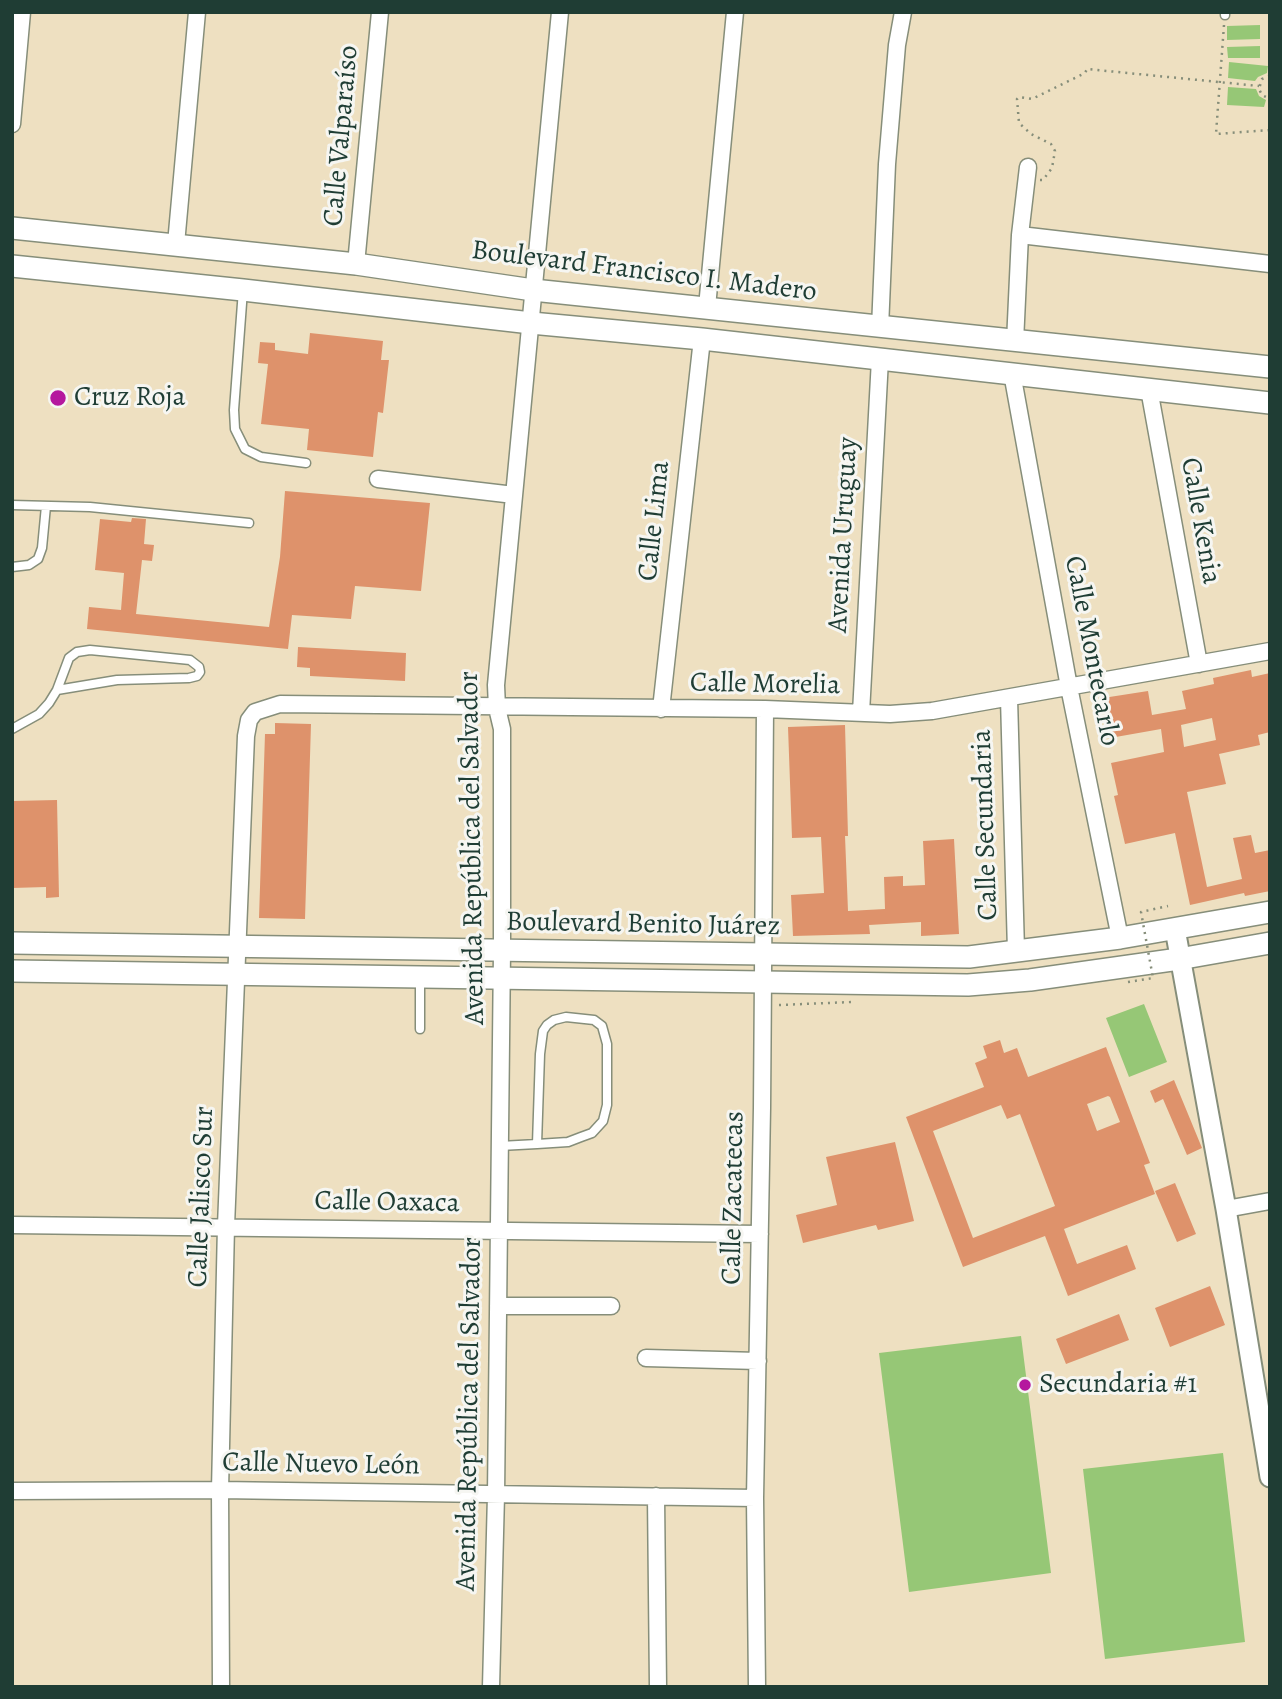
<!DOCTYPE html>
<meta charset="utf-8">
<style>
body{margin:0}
#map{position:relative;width:1282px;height:1699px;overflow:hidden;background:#eee0c1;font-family:Alegreya,serif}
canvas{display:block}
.frame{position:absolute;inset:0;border:14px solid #1f3d34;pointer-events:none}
</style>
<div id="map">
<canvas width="1282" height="1699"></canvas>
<div class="frame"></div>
</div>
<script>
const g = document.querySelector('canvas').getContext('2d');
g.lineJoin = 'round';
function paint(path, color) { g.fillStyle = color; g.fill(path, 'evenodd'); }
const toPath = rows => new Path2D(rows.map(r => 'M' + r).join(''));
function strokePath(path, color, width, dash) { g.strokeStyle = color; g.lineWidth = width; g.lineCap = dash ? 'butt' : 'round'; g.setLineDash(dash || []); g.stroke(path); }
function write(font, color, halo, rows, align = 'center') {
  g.font = font + ' Alegreya,serif'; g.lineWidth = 6; g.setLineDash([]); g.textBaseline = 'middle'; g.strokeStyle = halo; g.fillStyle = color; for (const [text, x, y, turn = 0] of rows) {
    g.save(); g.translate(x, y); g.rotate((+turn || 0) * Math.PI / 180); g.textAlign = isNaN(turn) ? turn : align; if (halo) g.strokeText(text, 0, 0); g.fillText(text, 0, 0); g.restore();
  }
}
paint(toPath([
 [1260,25,1260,39,1227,40,1227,26],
 [1260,46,1260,58,1228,58,1227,47],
 [1229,62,1268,66,1267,73,1258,77,1255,81,1228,78],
 [1228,87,1256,89,1259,96,1266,100,1264,107,1227,105],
 [1144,1004,1167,1062,1129,1077,1106,1018],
 [1021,1336,1051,1573,909,1592,879,1353],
 [1223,1453,1245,1642,1105,1659,1083,1469]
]), '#96c776');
paint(toPath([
 [310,333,383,341,381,360,389,360,383,413,378,412,373,457,307,450,309,429,261,424,268,364,258,363,260,342,275,343,275,350,308,354],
 [285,491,430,503,421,591,355,586,351,619,292,615,288,649,87,629,89,607,121,610,124,573,95,570,100,519,131,522,132,518,146,519,144,544,154,545,152,561,142,560,136,614,269,627,280,557],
 [298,647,406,653,405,681,310,676,310,668,297,667],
 [1251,670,1252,677,1270,673,1270,732,1258,735,1260,745,1219,754,1226,784,1187,792,1207,887,1242,879,1233,838,1251,835,1255,853,1270,850,1270,891,1245,896,1244,893,1190,905,1175,833,1125,844,1114,796,1118,795,1111,763,1164,752,1161,729,1110,738,1103,698,1148,691,1152,715,1186,709,1182,691,1214,684,1213,678],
 [1212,718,1216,740,1184,747,1181,725],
 [275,723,311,724,305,919,259,918,265,734,275,734],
 [845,725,848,836,845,836,848,911,885,909,884,877,903,876,903,886,925,885,923,841,954,839,959,934,921,936,921,922,869,925,870,934,793,936,791,895,824,893,821,837,792,838,788,727],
 [57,800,59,897,46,898,46,887,12,888,12,801],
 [1000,1040,1004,1053,1017,1048,1028,1077,1106,1047,1150,1163,1144,1165,1155,1194,1064,1229,1077,1264,1127,1245,1136,1269,1068,1296,1045,1236,963,1267,906,1117,984,1087,975,1063,987,1058,983,1046],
 [1108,1096,1110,1097,1120,1122,1097,1131,1087,1104],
 [1001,1105,1007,1119,1020,1114,1055,1206,973,1238,933,1131],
 [1174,1080,1202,1148,1187,1155,1163,1099,1155,1103,1150,1091],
 [895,1142,914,1221,878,1230,876,1225,803,1243,796,1215,837,1205,826,1157],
 [1175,1183,1196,1234,1177,1242,1155,1191],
 [1210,1286,1225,1325,1170,1347,1155,1308],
 [1119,1314,1129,1340,1066,1364,1056,1339]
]), '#de926b');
const service = toPath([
 [1225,12,1225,15],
 [243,290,234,410,235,429,245,449,261,457,306,463],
 [12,505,90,507,249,523],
 [12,567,29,565,38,559,42,548,46,506],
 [12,729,39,714,49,703,57,690,117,680,189,678,197,676,200,672,199,667,190,660,90,650,77,652,69,658,57,690],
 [420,1029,420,977],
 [500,1146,537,1144,540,1054,543,1031,547,1025,554,1020,566,1017,594,1020,602,1026,607,1044,607,1105,603,1121,592,1133,581,1137,568,1142,537,1144]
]);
const minor = toPath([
 [12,124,22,12],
 [1020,235,1270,264],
 [176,244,197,12],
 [356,264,380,12],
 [707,307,735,12],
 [880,328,887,164,897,45,903,12],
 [1015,342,1020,235,1028,167],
 [1012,373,1069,687,1120,938],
 [1149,389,1199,664],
 [378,479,514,495],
 [1009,698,1016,951],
 [661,709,702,339],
 [861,713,880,359],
 [1226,1209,1270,1201],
 [12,1225,760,1234],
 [498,1306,611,1306],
 [646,1358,758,1361],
 [12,1491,220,1490,755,1498],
 [656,1496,658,1687],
 [221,1687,220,1490,226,1226,246,736,249,720,255,712,280,704,765,709,890,714,932,711,1270,651],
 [491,1687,496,1495,502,951,502,729,497,708,496,685,560,12],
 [757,1687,755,1498,762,1108,765,709]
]);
const tertiary = toPath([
 [1175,929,1226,1209,1270,1477]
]);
const secondary = toPath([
 [12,228,356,264,533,290,1270,367],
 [12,266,243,290,531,323,702,339,1270,403],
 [12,943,969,957,1120,938,1270,912],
 [12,971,968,985,1030,980,1179,959,1270,943]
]);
strokePath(service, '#868e7a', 11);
strokePath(minor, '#868e7a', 19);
strokePath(tertiary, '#868e7a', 23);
strokePath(secondary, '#868e7a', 24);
strokePath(toPath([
 [1224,25,1216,134,1270,130],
 [1270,76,1262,79,1259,89,1262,95,1270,99],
 [1040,180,1043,180,1052,168,1055,151,1051,144,1031,134,1019,123,1017,99,1019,97,1032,99,1085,73,1087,69,1259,86],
 [779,1005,852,1002]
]), '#868e7a', 2.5, [2, 5]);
strokePath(service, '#fff', 8);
strokePath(minor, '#fff', 16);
strokePath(tertiary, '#fff', 19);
strokePath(secondary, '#fff', 21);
strokePath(toPath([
 [1128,982,1153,978,1141,912,1168,906]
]), '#868e7a', 2.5, [2, 5]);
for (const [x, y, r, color] of [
 [58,398,9,"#b5179e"],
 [1025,1385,7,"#b5179e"]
]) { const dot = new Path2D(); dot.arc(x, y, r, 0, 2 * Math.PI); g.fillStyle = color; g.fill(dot); strokePath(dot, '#f6f6f2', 2.5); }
write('28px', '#1f3d34', '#f6f6f2', [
 ["Calle Valparaíso",342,136,-85],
 ["Boulevard Francisco I. Madero",644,272,7],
 ["Calle Lima",655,521,-84],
 ["Calle Kenia",1200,521,80],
 ["Avenida Uruguay",844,535,-87],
 ["Calle Montecarlo",1091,651,79],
 ["Calle Morelia",765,685,1],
 ["Calle Secundaria",986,825,-92],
 ["Avenida República del Salvador",473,848,-91],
 ["Boulevard Benito Juárez",643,925,1],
 ["Calle Jalisco Sur",202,1197,-88],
 ["Calle Zacatecas",734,1198,-89],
 ["Calle Oaxaca",387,1203,1],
 ["Avenida República del Salvador",470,1414,-89],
 ["Calle Nuevo León",321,1465,1]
]);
write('28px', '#1f3d34', '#f6f6f2', [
 ["Cruz Roja",74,398],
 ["Secundaria #1",1039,1385]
], 'left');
</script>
